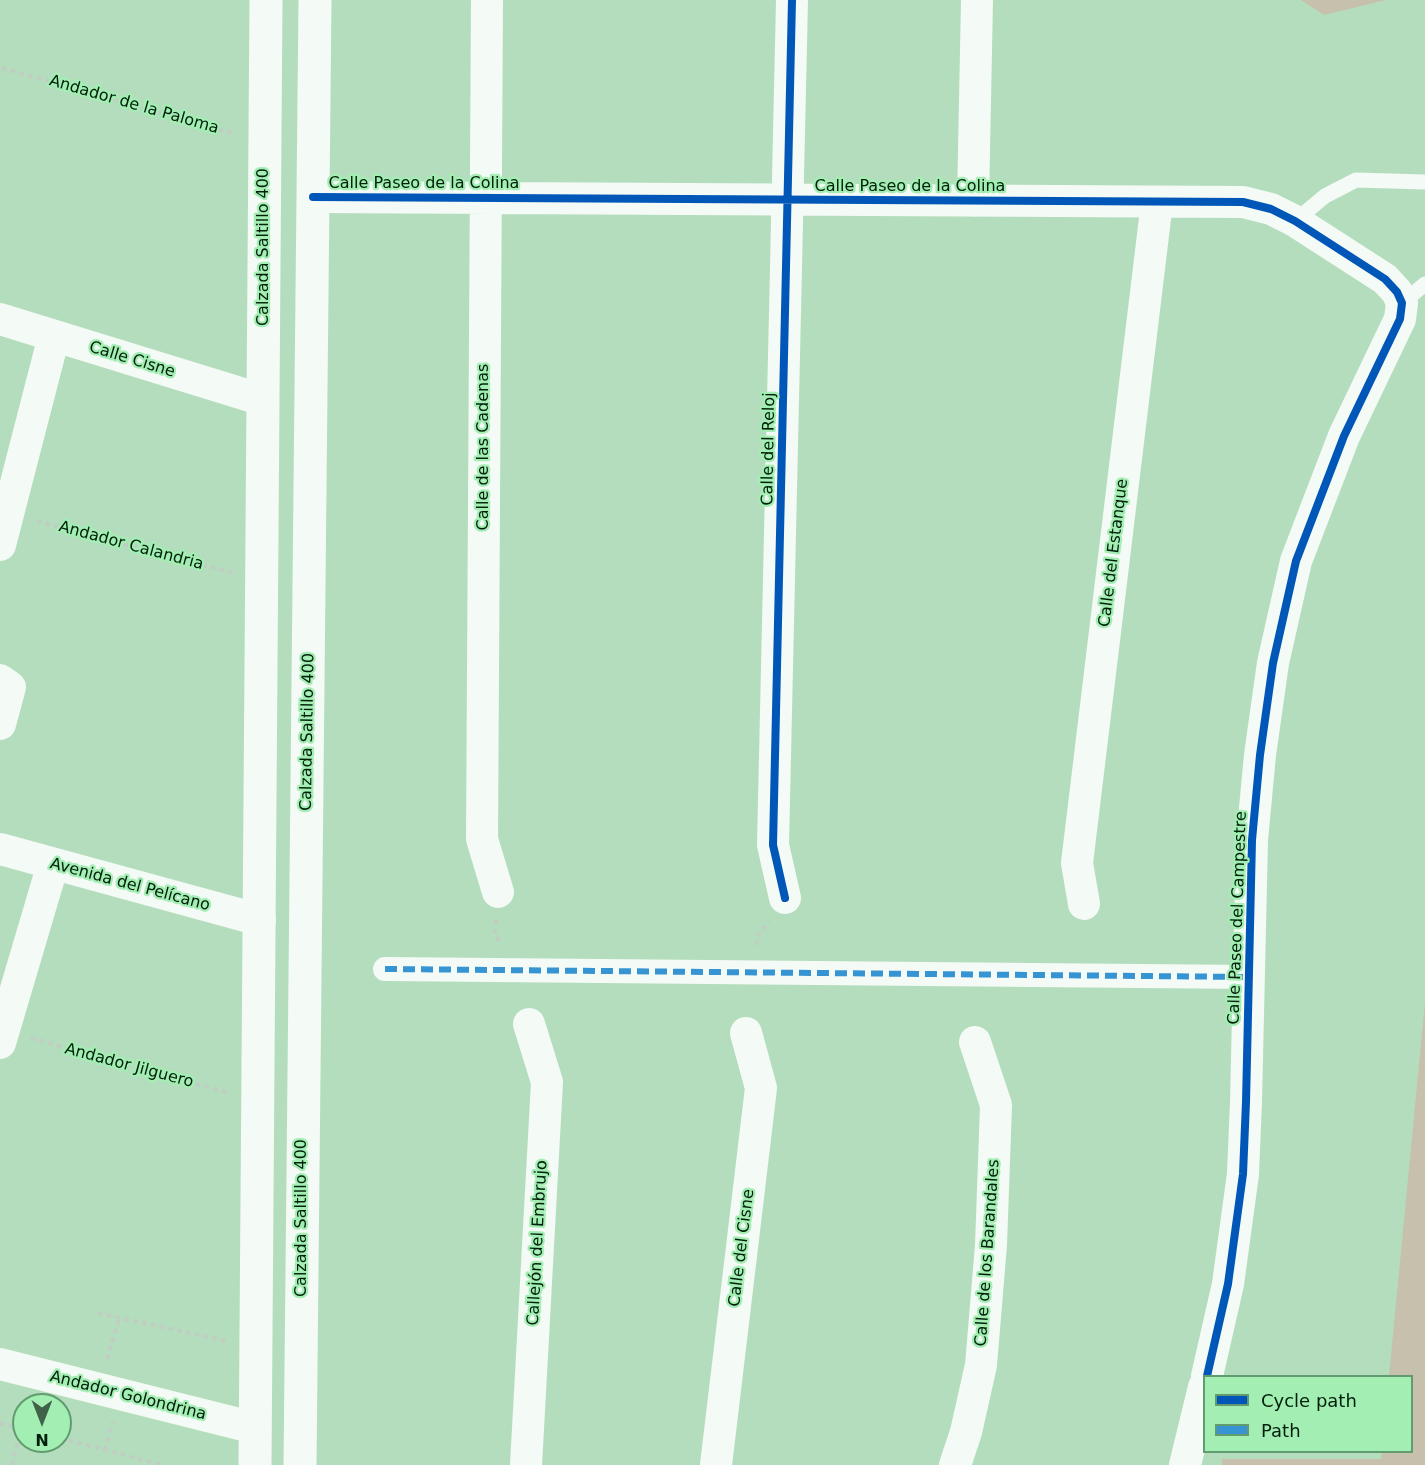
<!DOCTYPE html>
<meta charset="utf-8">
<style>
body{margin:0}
#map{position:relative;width:1425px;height:1465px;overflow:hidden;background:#b4ddbd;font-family:"DejaVu Sans",sans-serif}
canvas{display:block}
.legend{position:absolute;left:1203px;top:1375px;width:210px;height:78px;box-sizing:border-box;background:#a3eeb3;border:2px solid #629b6f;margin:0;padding:8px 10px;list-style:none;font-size:18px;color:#011f0a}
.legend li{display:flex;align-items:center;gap:12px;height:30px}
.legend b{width:30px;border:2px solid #629b6f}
.north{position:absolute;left:12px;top:1393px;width:60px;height:60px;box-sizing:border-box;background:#a3eeb3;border:2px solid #629b6f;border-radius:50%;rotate:180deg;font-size:16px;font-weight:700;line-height:24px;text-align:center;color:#011f0a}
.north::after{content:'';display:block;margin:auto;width:21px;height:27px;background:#406249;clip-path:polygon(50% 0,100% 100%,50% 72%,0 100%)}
</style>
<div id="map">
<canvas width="1425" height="1465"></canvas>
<ul class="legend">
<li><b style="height:8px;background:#0057b8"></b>Cycle path</li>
<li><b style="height:8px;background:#3694d2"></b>Path</li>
</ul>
<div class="north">N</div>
</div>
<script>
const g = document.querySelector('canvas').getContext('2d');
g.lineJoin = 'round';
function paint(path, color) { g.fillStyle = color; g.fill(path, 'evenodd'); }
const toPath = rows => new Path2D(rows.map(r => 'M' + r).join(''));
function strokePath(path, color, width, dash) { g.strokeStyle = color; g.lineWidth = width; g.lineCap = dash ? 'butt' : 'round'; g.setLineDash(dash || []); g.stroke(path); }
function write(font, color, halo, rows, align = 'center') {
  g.font = font + ' "DejaVu Sans",sans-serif'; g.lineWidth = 4.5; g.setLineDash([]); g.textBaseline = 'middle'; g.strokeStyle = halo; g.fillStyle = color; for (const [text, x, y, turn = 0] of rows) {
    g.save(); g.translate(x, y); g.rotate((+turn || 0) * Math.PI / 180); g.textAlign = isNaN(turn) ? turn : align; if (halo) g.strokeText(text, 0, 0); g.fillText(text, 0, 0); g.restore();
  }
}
paint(toPath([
 [1301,0,1386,0,1324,15],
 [1425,1002,1425,1465,1222,1465,1222,1459,1381,1459,1382,1452,1412,1452,1412,1376,1389,1376]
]), '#c7c0ad');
strokePath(toPath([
 [2,68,235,134],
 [37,521,233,573],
 [496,920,495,936,501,943],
 [757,945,757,936,769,921],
 [31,1038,229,1093],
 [98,1313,226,1341],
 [107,1359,119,1318],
 [0,1423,24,1429],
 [60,1438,162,1465],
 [105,1450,113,1422],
 [12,1465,21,1428]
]), '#c0cdc3', 4, [4.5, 4.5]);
strokePath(toPath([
 [1295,221,1325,196,1356,180,1425,182],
 [1402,303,1425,284]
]), '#f4faf5', 15);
strokePath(toPath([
 [385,969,1249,977]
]), '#f4faf5', 24);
strokePath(toPath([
 [487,0,482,839,498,892],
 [313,197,1243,202,1271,209,1295,221,1385,279,1397,292,1402,303,1400,319,1344,436,1296,561,1273,663,1260,755,1252,840,1246,1102,1243,1174,1228,1284,1207,1376],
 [973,201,977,0],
 [0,319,263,400],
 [0,545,54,336],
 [0,680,10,687,0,724],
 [0,849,260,920],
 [785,898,773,845,792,0],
 [1084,904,1077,863,1157,202],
 [0,1043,53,864],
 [0,1364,255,1428],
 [526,1465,547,1082,529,1024],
 [716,1465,761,1088,746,1033],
 [955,1465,966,1432,981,1365,991,1245,996,1105,975,1042],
 [1185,1465,1204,1387]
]), '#f4faf5', 32);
strokePath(toPath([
 [255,1465,266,0],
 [300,1465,315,0]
]), '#f4faf5', 33);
strokePath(toPath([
 [385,969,1249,977]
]), '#3694d2', 6, [12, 6]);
strokePath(toPath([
 [313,197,1243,202,1271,209,1295,221,1385,279,1397,292,1402,303,1400,319,1344,436,1296,561,1273,663,1260,755,1252,840,1246,1102,1243,1174,1228,1284,1207,1376],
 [785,898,773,845,792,0]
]), '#0057b8', 8);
write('16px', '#011f0a', '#a3eeb3', [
 ["Andador de la Paloma",134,105,16],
 ["Calle Paseo de la Colina",424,184],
 ["Calle Paseo de la Colina",910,187],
 ["Calzada Saltillo 400",264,247,-90],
 ["Calle Cisne",132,360,17],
 ["Calle de las Cadenas",484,447,-90],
 ["Calle del Reloj",769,449,-89],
 ["Andador Calandria",131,546,15],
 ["Calle del Estanque",1114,553,-83],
 ["Calzada Saltillo 400",308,732,-89],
 ["Avenida del Pelícano",130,885,15],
 ["Calle Paseo del Campestre",1238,918,-88],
 ["Andador Jilguero",129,1066,15],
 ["Calzada Saltillo 400",302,1218,-90],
 ["Callejón del Embrujo",538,1243,-87],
 ["Calle del Cisne",742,1248,-83],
 ["Calle de los Barandales",988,1253,-86],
 ["Andador Golondrina",128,1396,14]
]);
</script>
